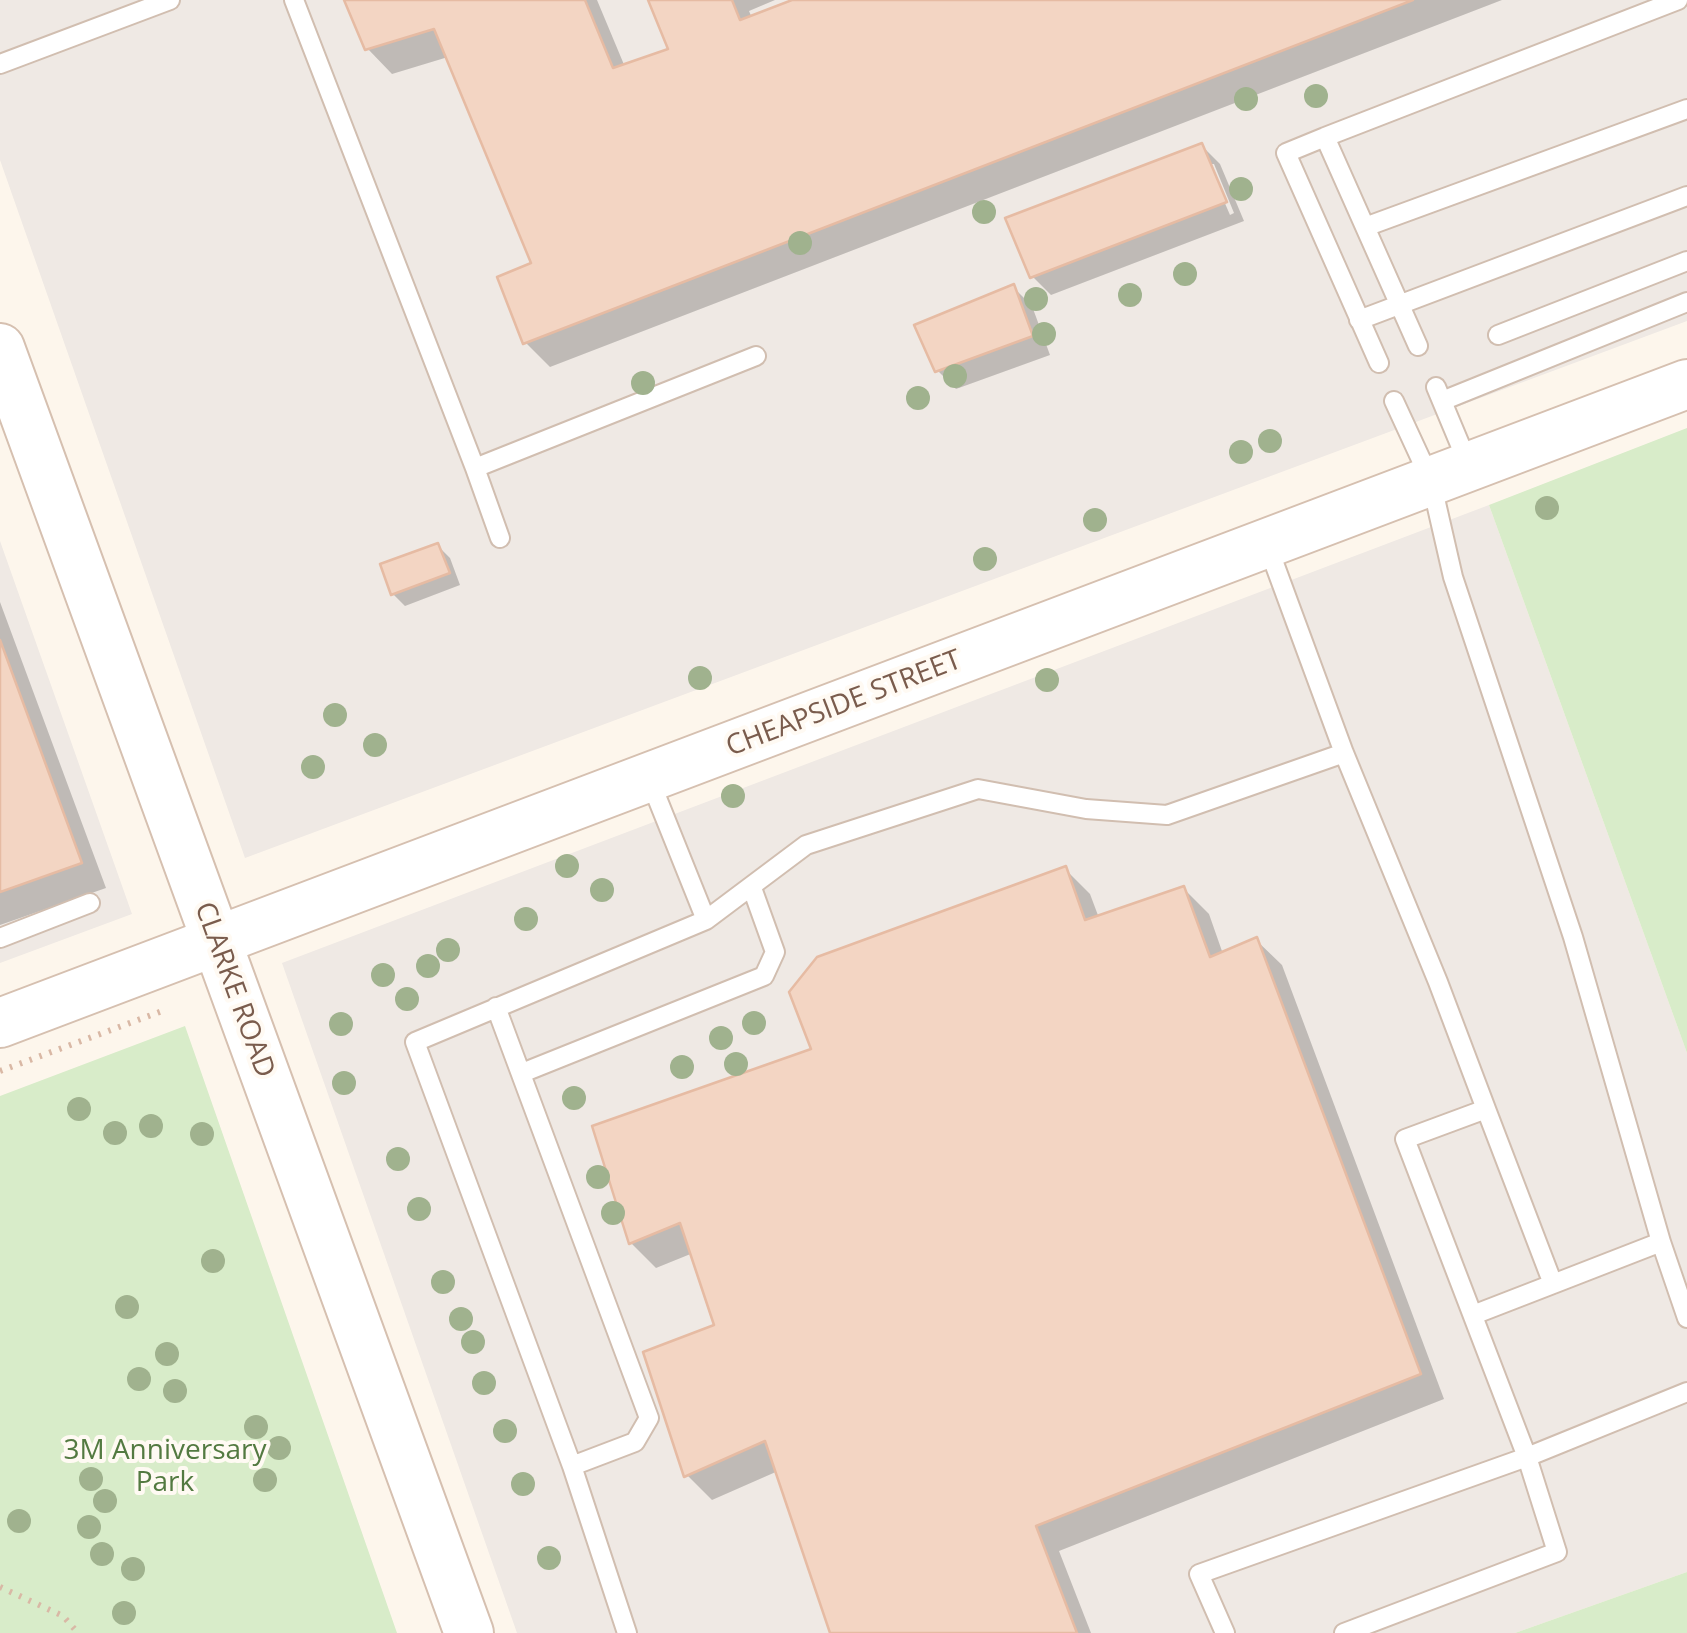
<!DOCTYPE html>
<style>
body{margin:0}
canvas{display:block;background:#fdf6ec}
</style>
<canvas width="1687" height="1633"></canvas>
<script>
const g = document.querySelector('canvas').getContext('2d');
g.lineJoin = 'round';
function paint(path, color) { g.fillStyle = color; g.fill(path, 'evenodd'); }
const toPath = rows => new Path2D(rows.map(r => 'M' + r).join(''));
function strokePath(path, color, width, dash) { g.strokeStyle = color; g.lineWidth = width; g.lineCap = dash ? 'butt' : 'round'; g.setLineDash(dash || []); g.stroke(path); }
function write(font, color, halo, rows, align = 'center') {
  g.font = font + ' "Open Sans",sans-serif'; g.lineWidth = 8; g.setLineDash([]); g.textBaseline = 'middle'; g.strokeStyle = halo; g.fillStyle = color; for (const [text, x, y, turn = 0] of rows) {
    g.save(); g.translate(x, y); g.rotate((+turn || 0) * Math.PI / 180); g.textAlign = isNaN(turn) ? turn : align; if (halo) g.strokeText(text, 0, 0); g.fillText(text, 0, 0); g.restore();
  }
}
paint(toPath([
 [0,0,1687,0,1687,321,245,858,0,160],
 [1489,505,1687,1053,1687,1572,1515,1633,517,1633,282,963],
 [0,541,132,914,0,963]
]), '#efe9e4');
paint(toPath([
 [1687,428,1687,1053,1489,505],
 [185,1026,397,1633,0,1633,0,1096],
 [1687,1572,1687,1633,1515,1633]
]), '#d8ecc9');
paint(toPath([
 [349,0,597,0,625,67,671,50,651,0,775,0,749,11,752,18,799,0,1502,0,550,367,525,342,535,264,448,57,392,74,367,48],
 [1201,145,1220,164,1244,221,1051,295,1032,276],
 [1208,164,1214,164,1234,213,1230,215],
 [1013,287,1032,306,1050,355,956,389,937,370],
 [438,546,450,558,460,585,405,606,393,594],
 [0,602,106,888,0,925],
 [1065,869,1090,894,1099,918,1184,889,1209,914,1223,954,1256,940,1282,965,1444,1399,1059,1551,1091,1633,832,1633,778,1471,712,1500,687,1475,717,1327,693,1253,656,1268,631,1243,814,1051]
]), '#0003');
const building = toPath([
 [344,0,585,0,613,68,668,49,648,0,732,0,740,20,792,0,1413,0,523,344,497,277,531,263,434,29,365,50,344,0],
 [1202,143,1227,202,1030,278,1005,218,1202,143],
 [1014,284,1033,336,935,372,914,325,1014,284],
 [438,543,450,573,391,595,380,564,438,543],
 [0,640,82,863,0,892,0,640],
 [1066,866,1085,920,1184,886,1210,957,1257,937,1421,1374,1036,1526,1077,1633,830,1633,765,1441,684,1477,643,1352,714,1325,680,1223,629,1244,592,1126,811,1049,789,992,817,957,1066,866]
]);
paint(building, '#f3d5c3');
strokePath(building, '#e6bba3', 2.5);
const lane = toPath([
 [294,0,475,468,500,538],
 [0,64,170,0],
 [1325,137,1678,0],
 [1365,227,1687,109],
 [1359,320,1687,196],
 [1498,335,1687,261],
 [1379,363,1286,153,1325,137,1418,346],
 [1436,387,1469,466],
 [1394,401,1431,481,1453,577,1573,937,1661,1242,1553,1284,1486,1109],
 [1442,401,1687,302],
 [475,468,756,356],
 [1267,544,1344,753,1438,982,1486,1109,1405,1139,1527,1457,1557,1552,1344,1633],
 [649,778,706,920],
 [0,938,90,903],
 [496,1007,649,1418,635,1442,572,1466],
 [522,1073,764,976,775,952,752,888],
 [1661,1242,1687,1318],
 [1473,1315,1553,1284],
 [627,1633,572,1466,415,1042,706,920,806,845,978,789,1086,809,1167,815,1344,753],
 [1225,1633,1199,1574,1527,1457,1687,1392]
]);
const secondary = toPath([
 [0,348,469,1633],
 [0,1023,1687,384]
]);
strokePath(lane, '#d1beb0', 22);
strokePath(secondary, '#d6c0b0', 52);
strokePath(toPath([
 [0,1071,165,1010],
 [0,1587,63,1616,78,1633]
]), '#d9b8a5', 6, [2.5, 8]);
strokePath(lane, '#fff', 18);
strokePath(secondary, '#fff', 48);
g.fillStyle = '#a0b28e';
for (const [x, y] of [
 [1316,96],
 [1246,99],
 [1241,189],
 [984,212],
 [800,243],
 [1185,274],
 [1130,295],
 [1036,299],
 [1044,334],
 [955,376],
 [643,383],
 [918,398],
 [1270,441],
 [1241,452],
 [1547,508],
 [1095,520],
 [985,559],
 [700,678],
 [1047,680],
 [335,715],
 [375,745],
 [313,767],
 [733,796],
 [567,866],
 [602,890],
 [526,919],
 [448,950],
 [428,966],
 [383,975],
 [407,999],
 [754,1023],
 [341,1024],
 [721,1038],
 [736,1064],
 [682,1067],
 [344,1083],
 [574,1098],
 [79,1109],
 [151,1126],
 [115,1133],
 [202,1134],
 [398,1159],
 [598,1177],
 [419,1209],
 [613,1213],
 [213,1261],
 [443,1282],
 [127,1307],
 [461,1319],
 [473,1342],
 [167,1354],
 [139,1379],
 [484,1383],
 [175,1391],
 [256,1427],
 [505,1431],
 [279,1448],
 [91,1479],
 [265,1480],
 [523,1484],
 [105,1501],
 [19,1521],
 [89,1527],
 [102,1554],
 [549,1558],
 [133,1569],
 [124,1613]
]) { g.beginPath(); g.arc(x, y, 12, 0, 2 * Math.PI); g.fill(); }
write('28px', '#7a5c4d', '#fffaf3', [
 ["CHEAPSIDE STREET",844,704,-21],
 ["CLARKE ROAD",234,990,70]
]);
write('28px', '#537a41', '#fffaf3', [
 ["3M Anniversary",165,1451],
 ["Park",165,1483]
]);
</script>
